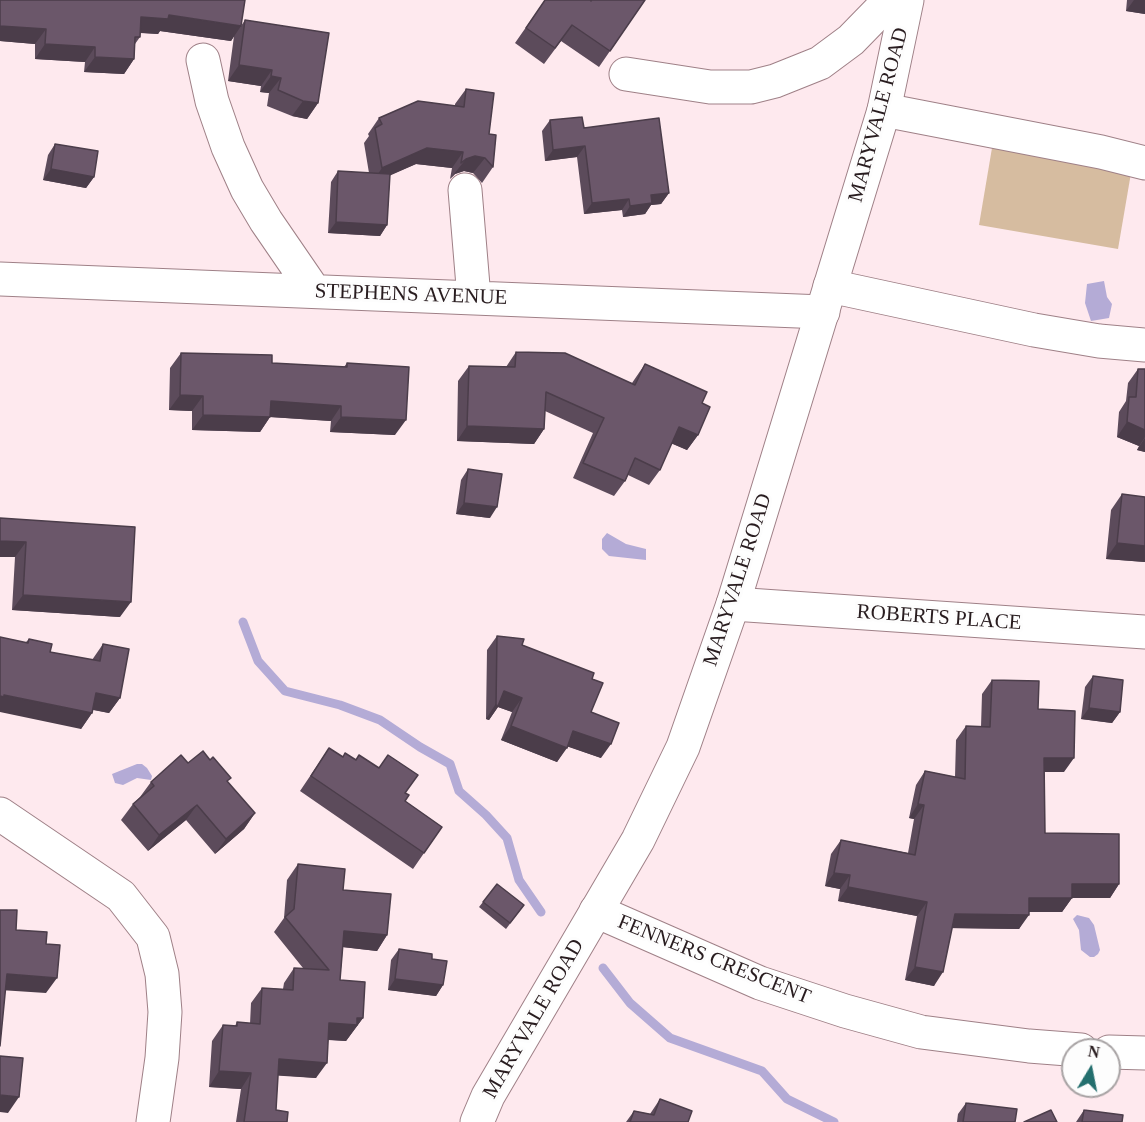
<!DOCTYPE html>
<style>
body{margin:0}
#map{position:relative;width:1145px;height:1122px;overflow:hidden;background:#fee9ee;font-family:Georgia,serif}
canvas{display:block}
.north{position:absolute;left:1061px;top:1038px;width:60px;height:60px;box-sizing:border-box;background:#fdfdfd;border:2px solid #a8a3a4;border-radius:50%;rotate:10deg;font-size:16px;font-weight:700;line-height:24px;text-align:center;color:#281c1f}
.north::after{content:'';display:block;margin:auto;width:21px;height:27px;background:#246f6e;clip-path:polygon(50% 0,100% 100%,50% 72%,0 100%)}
</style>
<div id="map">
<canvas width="1145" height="1122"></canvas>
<div class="north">N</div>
</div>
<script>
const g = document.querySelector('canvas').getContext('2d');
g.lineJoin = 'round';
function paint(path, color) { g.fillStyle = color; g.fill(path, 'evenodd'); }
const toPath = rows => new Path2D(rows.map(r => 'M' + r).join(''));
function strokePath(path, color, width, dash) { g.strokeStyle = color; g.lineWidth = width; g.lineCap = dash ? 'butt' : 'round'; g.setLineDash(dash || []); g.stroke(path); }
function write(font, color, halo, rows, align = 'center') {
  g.font = font + ' Georgia,serif'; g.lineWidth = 6; g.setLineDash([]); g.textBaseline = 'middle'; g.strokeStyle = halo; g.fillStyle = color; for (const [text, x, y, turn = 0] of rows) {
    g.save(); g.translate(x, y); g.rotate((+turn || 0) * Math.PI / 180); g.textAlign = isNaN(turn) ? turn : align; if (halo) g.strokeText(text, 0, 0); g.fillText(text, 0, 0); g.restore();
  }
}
paint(toPath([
 [992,148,1131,173,1118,249,979,225]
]), '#d6bca0');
paint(toPath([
 [1104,281,1107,297,1112,304,1109,318,1091,321,1085,303,1087,284],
 [607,533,626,544,646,549,646,560,609,556,602,549,602,539],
 [137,764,142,764,147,768,152,776,151,780,137,778,123,785,115,783,112,774],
 [1077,915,1089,918,1094,925,1100,950,1098,954,1094,957,1090,957,1081,950,1079,930,1073,919]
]), '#b4abd6');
strokePath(toPath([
 [243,622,258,661,285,691,340,705,380,720,420,747,450,764,459,791,486,815,507,838,519,880,541,912],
 [603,968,630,1003,670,1038,762,1071,787,1099,834,1122]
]), '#b4abd6', 9);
const minor = toPath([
 [203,60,212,101,228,147,247,189,266,221,314,291],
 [626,74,710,87,751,87,775,81,820,63,851,40,890,0],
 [884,110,1101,152,1145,163],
 [465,190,474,298],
 [0,279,823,312],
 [830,286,1034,330,1099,341,1145,345],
 [733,604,1145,632],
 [0,814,121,896,153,937,162,974,165,1012,162,1058,153,1122],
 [596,911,760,983,845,1011,921,1032,1029,1046,1081,1050],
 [1109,1052,1145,1053]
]);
const tertiary = toPath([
 [477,1122,488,1096,638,840,683,747,733,604,884,110,907,0]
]);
strokePath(minor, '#9f8087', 35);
strokePath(tertiary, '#9f8087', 35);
strokePath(minor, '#fff', 33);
strokePath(tertiary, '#fff', 33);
paint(toPath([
 [0,0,241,26,245,20,318,103,307,119,292,116,267,106,269,93,260,92,261,86,228,81,234,36,231,41,160,31,158,34,140,33,140,37,135,44,134,59,124,74,84,72,85,62,35,59,35,44,0,41],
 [545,0,591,1,645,0,599,67,561,41,544,64,515,43],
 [1127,0,1145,0,1145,14,1126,11],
 [466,89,489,134,493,167,482,183,473,173,464,171,455,174,450,179,452,168,416,164,390,175,387,225,380,236,328,233,331,182,338,171,369,173,364,143,369,136,368,134,379,118,455,106,455,104],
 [550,120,584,128,669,193,661,204,651,205,645,214,623,217,622,210,584,214,577,157,545,161,542,131],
 [55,144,94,177,86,188,43,180,48,155],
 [516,352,632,383,645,364,702,403,698,435,687,450,671,443,660,470,649,485,628,475,625,481,614,496,573,478,593,433,545,411,544,429,534,444,457,441,458,381,469,366,506,367],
 [181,353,272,363,344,367,347,363,395,435,330,432,331,421,270,417,260,432,192,430,192,411,169,410,170,368],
 [1138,369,1145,369,1145,452,1137,450,1139,446,1117,437,1119,412,1126,401,1128,383],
 [468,469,490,518,456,514,461,480],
 [1122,494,1145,562,1106,559,1111,510],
 [0,518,120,617,12,610,15,557,0,557],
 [497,636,522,645,592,679,591,712,601,758,567,746,557,762,501,740,512,712,498,707,489,720,486,719,487,650],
 [29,639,50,652,92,660,103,644,120,698,109,713,93,710,92,713,81,729,26,642],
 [1093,676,1120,712,1112,723,1081,719,1085,687],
 [992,680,1038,709,1064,772,1044,772,1045,833,1119,884,1110,898,1072,898,1062,912,1029,912,1019,929,952,928,934,986,905,980,917,916,838,901,840,889,825,886,831,854,841,840,908,853,914,819,909,818,916,785,925,771,955,777,956,740,966,726,981,727,982,694],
 [329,748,343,757,405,793,405,801,442,827,413,869,300,791],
 [188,763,228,782,255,813,244,829,215,854,186,820,148,851,121,820,133,804,140,797,151,782],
 [298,864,343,890,387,935,377,951,343,947,340,980,363,1018,346,1041,328,1040,316,1078,278,1075,276,1110,287,1122,236,1122,241,1089,209,1087,212,1041,223,1025,235,1026,237,1022,250,1024,251,1003,262,988,283,989,284,983,294,968,303,968,274,932,284,918,287,880],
 [483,902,524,905,506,929,479,907],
 [399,949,432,959,443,985,436,996,388,990,391,960],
 [660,1099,688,1122,626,1122,634,1111,650,1114],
 [966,1103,1015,1122,957,1122,958,1114],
 [1084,1110,1122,1122,1076,1122]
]), '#5c4b5b');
paint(toPath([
 [1134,0,1145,0,1145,14,1126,11],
 [169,15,241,26,231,41,160,31,158,34,130,32,141,17],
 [0,26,46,29,35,44,0,41],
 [45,44,95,47,85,62,35,59],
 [95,57,134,59,124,74,84,72],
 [239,65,272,70,261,86,228,81],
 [271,76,281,78,269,93,260,92],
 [303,101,318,103,307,119,292,116],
 [585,146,577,157,545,161,553,150],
 [427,148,463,152,452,168,416,164,371,184,382,168],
 [475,156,485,158,473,173,464,171,455,174,450,179,466,159],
 [51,169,94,177,86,188,43,180],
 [669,193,661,204,651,205,645,214,623,217,630,206,651,195],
 [629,199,622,210,584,214,592,203],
 [336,222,387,225,380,236,328,233],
 [180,395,203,396,192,411,169,410],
 [271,401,341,406,331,421,270,417,260,432,192,430,203,415],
 [341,417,406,420,395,435,330,432],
 [1127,422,1145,430,1145,437,1139,446,1117,437],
 [467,426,544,429,534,444,457,441],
 [679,427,698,435,687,450,668,442],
 [1145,438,1145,452,1137,450],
 [464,503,497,507,490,518,456,514],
 [0,541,26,542,15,557,0,557],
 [1117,543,1145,546,1145,562,1106,559],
 [23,595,131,602,120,617,12,610],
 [504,691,522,698,512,712,498,707,489,720,486,719],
 [96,693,120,698,109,713,85,708],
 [4,695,92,713,81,729,0,712,0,696],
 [1089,708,1120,712,1112,723,1081,719],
 [511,726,567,748,557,762,501,740],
 [573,731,611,744,601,758,563,745],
 [1044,758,1074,758,1064,772,1034,772],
 [918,804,924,805,914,819,909,818],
 [197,805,186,820,148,851,159,835],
 [255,813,244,829,215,854,226,839],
 [834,873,850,875,840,889,825,886],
 [1072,884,1119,884,1110,898,1072,898,1062,912,1019,912,1029,898],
 [848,887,927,902,917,916,838,901],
 [955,914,1029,915,1019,929,945,928],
 [344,931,387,935,377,951,333,946],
 [915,967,943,972,934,986,905,980],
 [7,974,57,978,46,993,0,990],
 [395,979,443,985,436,996,388,990],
 [357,1018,363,1018,346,1041,318,1039,329,1023],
 [279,1059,327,1063,316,1078,268,1075],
 [219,1071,251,1073,241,1089,209,1087],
 [0,1095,19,1097,8,1113,0,1112]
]), '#4b3d4a');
const building = toPath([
 [0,0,245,0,241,26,169,15,168,19,141,17,140,37,135,37,134,59,95,57,95,47,45,44,46,29,0,26,0,0],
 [545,0,590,0,591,1,592,0,645,0,610,51,572,25,555,48,526,28,545,0],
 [245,20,329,33,318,103,303,101,278,90,281,78,271,76,272,70,239,65,245,20],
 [466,89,494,93,489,134,496,135,493,167,485,158,475,156,466,159,461,163,463,152,427,148,382,168,375,128,382,124,379,118,418,101,464,107,466,89],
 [582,117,584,128,659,118,669,193,651,195,652,203,630,206,629,199,592,203,585,146,553,150,550,120,582,117],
 [55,144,98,151,94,177,51,169,55,144],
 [338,171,390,174,387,225,336,222,338,171],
 [516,352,565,353,635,385,645,364,707,392,702,403,710,407,698,435,679,427,660,470,635,458,625,481,583,463,604,418,546,392,544,429,467,426,469,366,515,367,516,352],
 [181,353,272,355,272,363,347,367,347,363,409,367,406,420,341,417,341,406,271,401,270,417,203,415,203,396,180,395,181,353],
 [1138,369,1145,369,1145,430,1127,422,1129,397,1136,397,1138,369],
 [468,469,502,474,497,507,464,503,468,469],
 [1122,494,1145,497,1145,546,1117,543,1122,494],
 [0,518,135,527,131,602,23,595,26,542,0,541,0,518],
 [497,636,524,639,522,645,594,673,592,679,603,683,591,712,619,723,611,744,573,731,567,748,511,726,522,698,504,691,498,706,496,705,497,636],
 [0,637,28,643,29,639,52,644,50,652,100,661,103,644,129,649,120,698,96,693,92,713,4,695,4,697,0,696,0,637],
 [1093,676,1123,680,1120,712,1089,708,1093,676],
 [992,680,1039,681,1038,709,1075,711,1074,758,1044,758,1045,833,1119,834,1119,884,1072,884,1072,898,1029,898,1029,915,955,914,943,972,915,967,927,902,848,887,850,875,834,873,841,840,915,855,924,805,918,804,925,771,965,779,966,726,990,727,992,680],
 [329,748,343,757,345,753,356,760,359,755,379,768,388,755,418,775,405,793,409,795,405,801,442,827,424,853,311,776,329,748],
 [203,751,210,760,213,757,231,778,227,781,255,813,226,839,197,805,159,835,133,804,154,786,151,782,181,755,188,763,203,751],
 [298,864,345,869,343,890,391,894,387,935,344,931,340,980,365,982,363,1018,357,1018,357,1025,329,1023,327,1063,279,1059,276,1110,288,1112,287,1122,244,1122,251,1073,219,1071,223,1025,237,1026,237,1022,260,1024,262,988,293,990,294,968,329,970,285,917,294,909,298,864],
 [497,884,524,905,510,923,483,902,497,884],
 [0,910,17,910,16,930,47,932,46,944,60,945,57,978,7,974,0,1046,0,910],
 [399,949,432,954,432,959,447,961,443,985,395,979,399,949],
 [0,1056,23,1058,19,1097,0,1095,0,1056],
 [660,1099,692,1111,688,1122,630,1122,634,1111,654,1115,660,1099],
 [966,1103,1017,1109,1015,1122,963,1122,966,1103],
 [1051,1110,1057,1122,1024,1122,1051,1110],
 [1084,1110,1123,1115,1122,1122,1082,1122,1084,1110]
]);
paint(building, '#6b576a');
strokePath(building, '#4b3d4a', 1.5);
write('21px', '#281c1f', '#fdfdfd', [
 ["MARYVALE ROAD",879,115,-75],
 ["STEPHENS AVENUE",411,295,2],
 ["MARYVALE ROAD",738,580,-72],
 ["ROBERTS PLACE",939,618,4],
 ["FENNERS CRESCENT",714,960,22],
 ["MARYVALE ROAD",534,1019,-60]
]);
</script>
